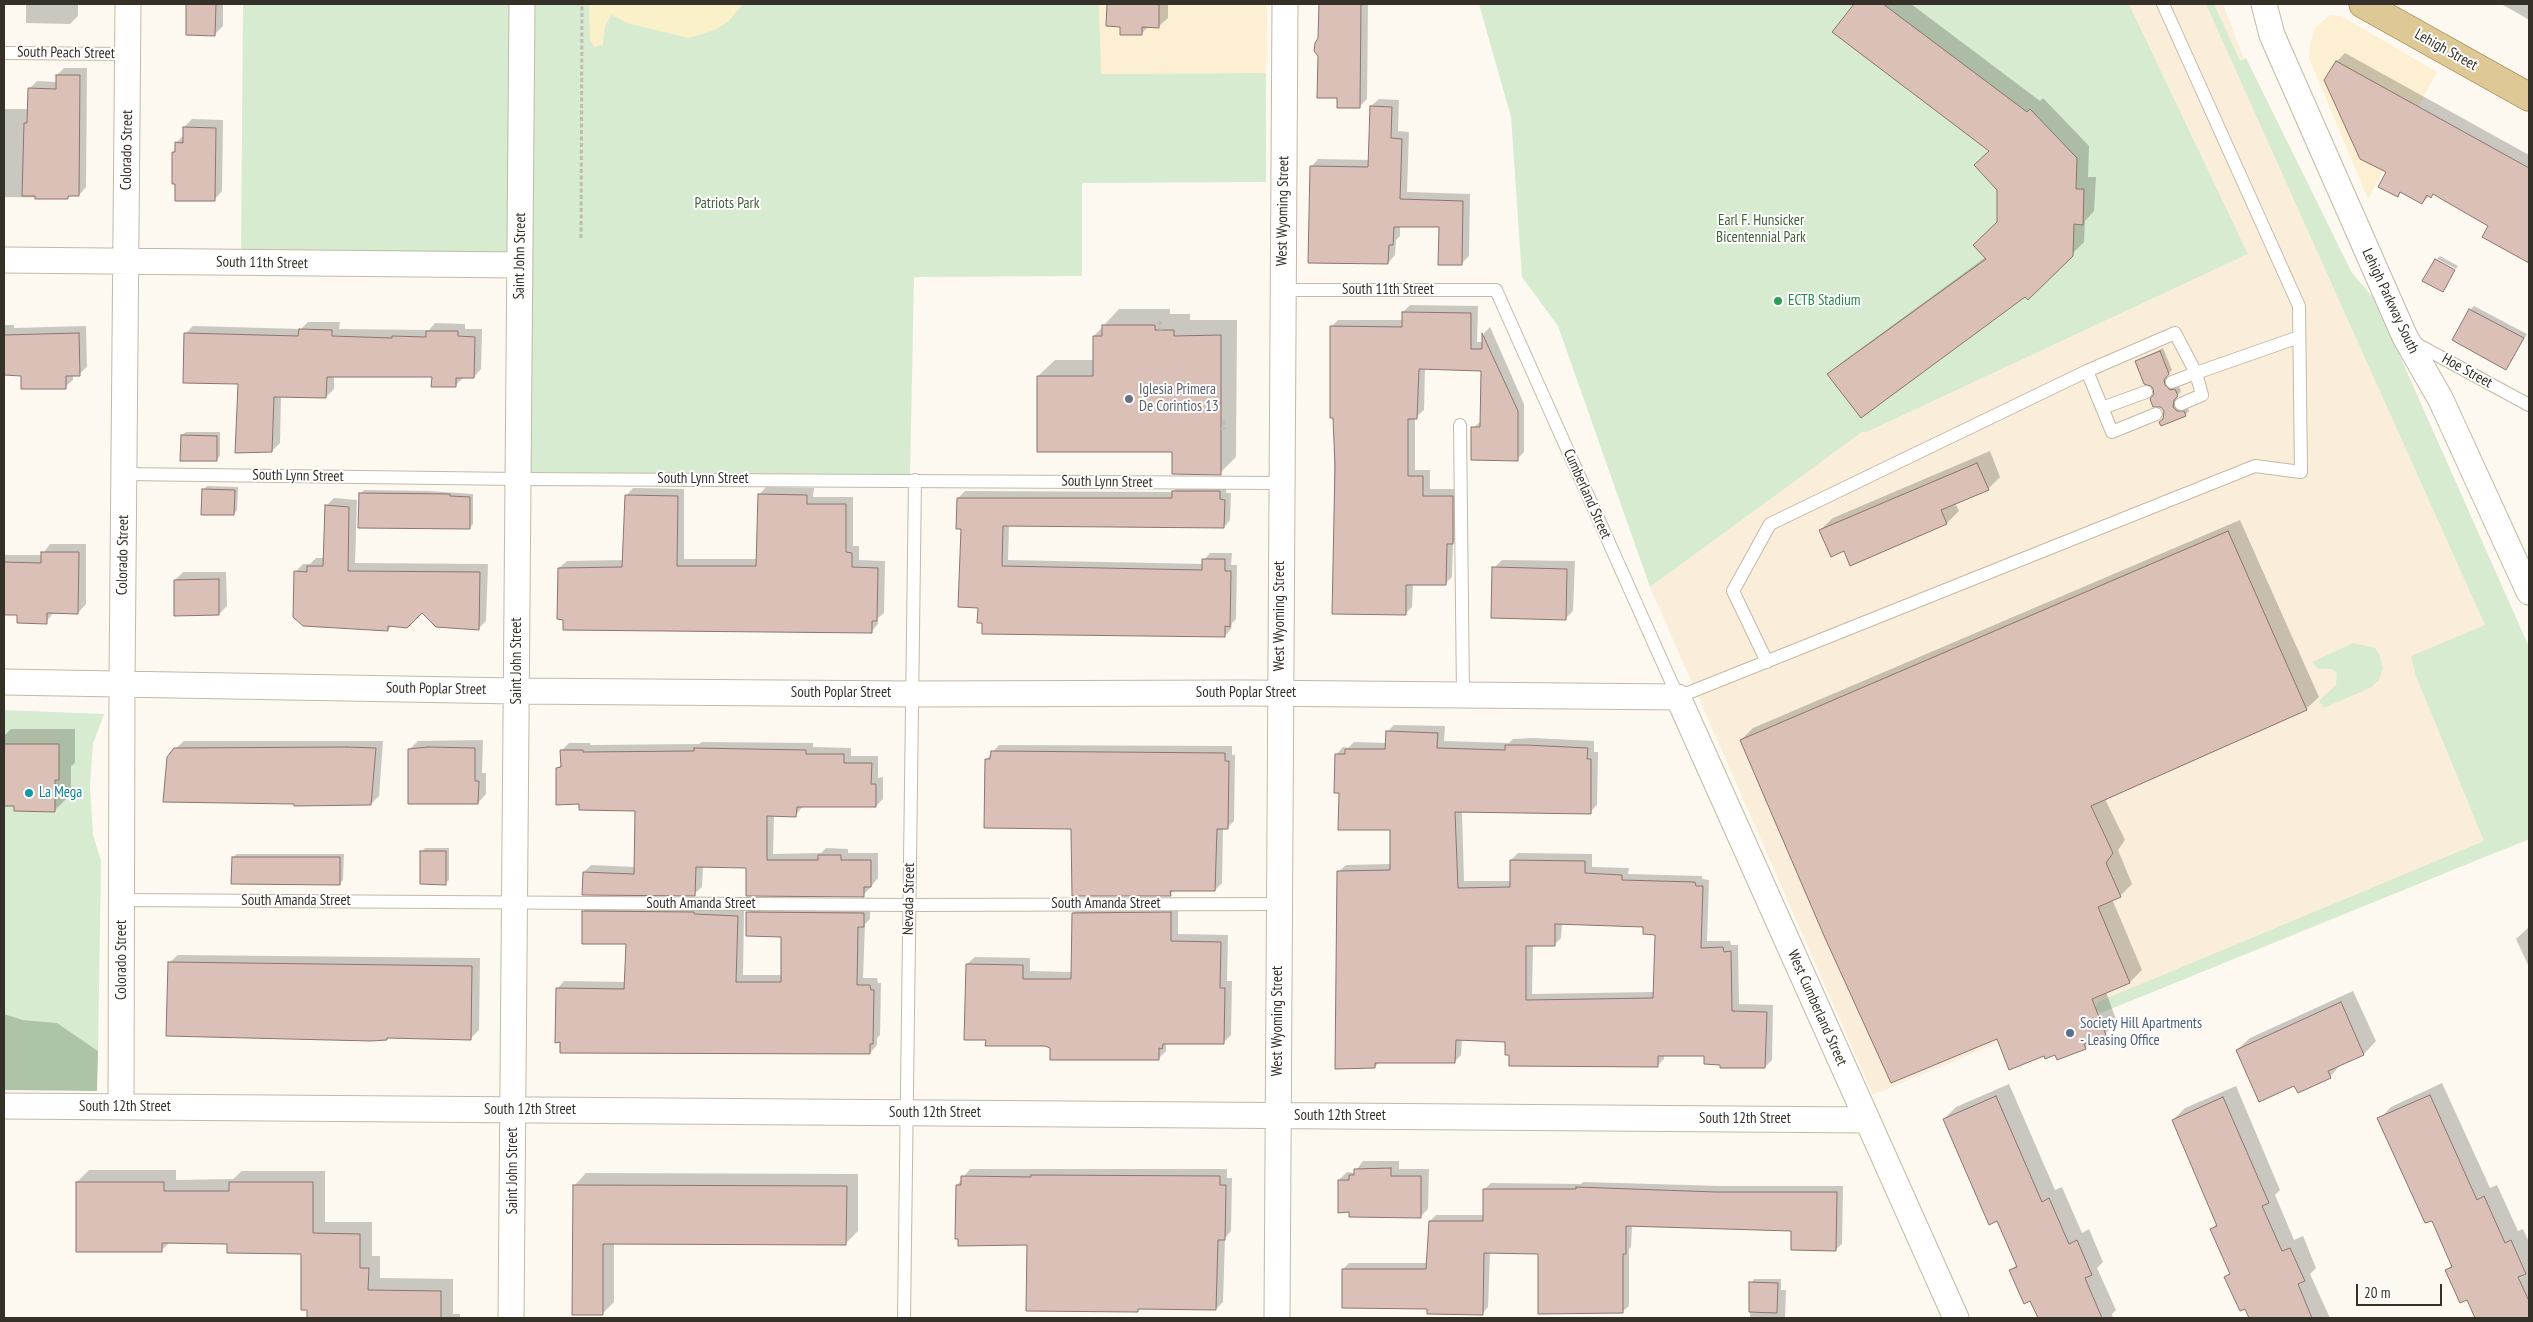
<!DOCTYPE html>
<style>
body{margin:0}
#map{position:relative;width:2533px;height:1322px;overflow:hidden;background:#fdf9f0;font-family:"PT Sans Narrow",sans-serif}
canvas{display:block}
.frame{position:absolute;inset:0;border:5px solid #353128;pointer-events:none}
.scale{position:absolute;left:2356px;top:1284px;width:86px;height:22px;box-sizing:border-box;border:2px solid #353128;border-top:0;padding-left:6px;font-size:15px;line-height:18px;white-space:nowrap;color:#353128;-webkit-text-stroke:4px #fff;paint-order:stroke}
</style>
<div id="map">
<canvas width="2533" height="1322"></canvas>
<div class="frame"></div>
<div class="scale">20 m</div>
</div>
<script>
const g = document.querySelector('canvas').getContext('2d');
g.lineJoin = 'round';
function paint(path, color) { g.fillStyle = color; g.fill(path, 'evenodd'); }
const toPath = rows => new Path2D(rows.map(r => 'M' + r).join(''));
function strokePath(path, color, width, dash) { g.strokeStyle = color; g.lineWidth = width; g.lineCap = dash ? 'butt' : 'round'; g.setLineDash(dash || []); g.stroke(path); }
function write(font, color, halo, rows, align = 'center') {
  g.font = font + ' "PT Sans Narrow",sans-serif'; g.lineWidth = 4; g.setLineDash([]); g.textBaseline = 'middle'; g.strokeStyle = halo; g.fillStyle = color; for (const [text, x, y, turn = 0] of rows) {
    g.save(); g.translate(x, y); g.rotate((+turn || 0) * Math.PI / 180); g.textAlign = isNaN(turn) ? turn : align; if (halo) g.strokeText(text, 0, 0); g.fillText(text, 0, 0); g.restore();
  }
}
paint(toPath([
 [1099,4,1267,4,1266,73,1100,74],
 [2330,15,2341,16,2437,72,2368,199,2309,58,2310,45,2315,28]
]), '#fdefd1');
paint(toPath([
 [2129,4,2223,4,2244,59,2352,273,2375,300,2529,647,2529,840,2036,1027,1873,1095,1650,587,1862,431,1867,432,2248,254]
]), '#faeeda');
paint(toPath([
 [243,4,1099,4,1101,74,1266,73,1266,182,1082,183,1082,276,914,277,910,476,530,472,533,257,241,251],
 [1479,4,2129,4,2248,254,1867,432,1862,432,1650,587,1558,326,1522,277,1511,117],
 [2206,4,2214,4,2240,61,2246,58,2352,273,2375,300,2529,647,2529,839,2101,1013,2094,1009,2098,1002,2484,841,2416,676,2411,656,2485,625],
 [2353,643,2375,648,2379,654,2383,668,2379,680,2370,688,2324,708,2319,701,2336,685,2337,673,2332,669,2318,669,2312,662],
 [4,710,104,714,93,744,90,786,93,835,101,861,98,1051,57,1023,23,1020,4,1014]
]), '#d7ebd1');
paint(toPath([
 [4,1014,23,1020,57,1023,98,1051,97,1091,4,1090]
]), '#aec4a7');
paint(toPath([
 [589,4,743,4,729,21,715,30,689,38,630,24,611,15,605,27,603,45,594,47,590,40]
]), '#faf0ca');
paint(toPath([
 [26,4,78,4,78,16,70,24,26,23],
 [187,4,223,4,223,26,215,34,187,34],
 [1108,4,1168,4,1168,18,1159,26,1149,26,1141,34,1121,26,1107,25],
 [1320,4,1368,4,1367,99,1359,107,1338,97,1319,39],
 [1855,4,1911,4,2040,101,2043,98,2089,146,2088,177,2096,177,2094,211,2085,221,2084,242,2028,298,2025,296,1829,375,1841,363,1986,257,1998,222,1998,189,1990,150,1834,32],
 [2501,4,2529,4,2529,20,2521,15],
 [2345,53,2529,155,2529,262,2483,236,2489,225,2433,193,2422,203,2401,191,2397,195,2336,62],
 [64,68,87,68,86,187,79,195,71,195,67,198,4,197,4,109,29,109,30,88,37,81,57,82,57,75],
 [1379,99,1399,100,1398,131,1409,132,1407,192,1470,194,1469,256,1461,264,1440,226,1400,226,1400,236,1396,240,1395,255,1388,263,1311,167,1318,159,1369,160,1371,106],
 [192,119,223,120,222,191,214,200,174,153,176,143,184,135,184,127],
 [2440,256,2458,266,2456,269,2437,259],
 [1410,305,1478,306,1477,342,1483,342,1484,333,1490,327,1524,404,1524,452,1517,459,1473,428,1481,421,1483,370,1425,368,1424,410,1415,418,1415,470,1430,470,1430,489,1459,489,1460,536,1453,543,1452,577,1445,584,1413,584,1412,607,1405,614,1334,613,1334,417,1331,327,1338,320,1403,320,1403,312],
 [2474,306,2527,334,2506,368,2470,310],
 [1119,309,1170,309,1170,314,1190,314,1190,320,1237,320,1236,457,1220,473,1173,451,1038,376,1055,360,1094,360,1094,336],
 [308,322,340,322,339,329,429,330,435,323,465,324,465,329,482,329,481,369,474,377,463,378,455,386,433,376,334,376,334,389,326,397,281,396,280,443,272,451,239,383,185,334,193,326,301,329],
 [4,325,14,325,14,328,86,326,87,367,79,374,73,374,73,380,65,387,22,375,4,374],
 [2163,348,2172,370,2167,375,2168,381,2174,387,2179,386,2181,392,2177,395,2177,403,2180,407,2188,408,2189,411,2185,415,2164,418,2165,411,2155,394,2155,388,2136,362],
 [186,432,220,432,220,456,216,460,182,435],
 [1990,451,2000,477,1988,489,1955,503,1959,511,1947,523,1845,550,1820,530,1833,518],
 [1180,484,1227,484,1226,493,1231,493,1230,520,1224,527,1009,525,1008,560,1203,564,1204,560,1210,553,1232,553,1231,565,1237,565,1236,619,1232,623,1231,629,1225,636,983,622,962,528,958,498,965,491,1173,492],
 [207,486,238,487,237,510,234,514,203,490],
 [766,487,814,488,813,497,853,497,853,546,859,546,859,560,885,561,884,613,878,618,878,624,871,632,559,568,567,561,624,560,626,496,633,488,684,489,684,559,757,559,759,495],
 [364,490,428,491,473,494,473,524,469,528,360,494],
 [334,498,357,500,355,563,488,564,486,621,478,629,422,611,392,625,388,630,295,572,303,564,310,564,316,558,325,558,326,506],
 [2240,520,2319,697,2306,709,2105,799,2125,840,2118,850,2132,884,2120,896,2112,899,2142,970,2130,982,2106,992,2117,1022,2105,1034,2094,1039,2085,1048,2044,1055,1998,1037,1741,740,1753,728],
 [50,544,86,544,86,604,78,613,54,612,46,622,18,614,4,613,4,555,42,555],
 [1502,560,1575,561,1573,611,1565,619,1494,568],
 [183,572,226,572,227,606,219,614,175,580],
 [1394,725,1445,726,1444,741,1509,743,1513,739,1533,738,1594,741,1594,752,1598,752,1597,805,1590,812,1462,811,1464,881,1511,881,1511,860,1518,853,1592,854,1592,867,1629,868,1628,874,1702,876,1702,879,1709,880,1707,941,1730,941,1731,945,1738,945,1739,1004,1773,1005,1772,1060,1765,1067,1722,1064,1706,1055,1664,1055,1664,1059,1657,1066,1510,1054,1506,1040,1462,1039,1461,1055,1454,1062,1380,1061,1375,1067,1338,872,1346,865,1392,864,1391,829,1340,792,1336,755,1343,747,1348,748,1354,742,1387,743,1387,732],
 [1562,923,1645,925,1657,934,1654,992,1532,994,1533,945,1554,945,1561,938],
 [11,729,75,729,75,763,71,766,71,794,55,810,4,805,4,736],
 [483,740,482,773,486,773,486,794,478,803,410,749,418,741],
 [184,741,383,741,379,796,371,804,175,749],
 [702,742,813,743,813,747,851,748,851,756,878,756,878,778,883,777,883,799,876,806,803,806,796,815,774,815,773,854,821,853,826,848,848,849,848,853,878,853,878,878,870,888,863,895,748,867,703,866,702,887,694,894,584,872,591,865,636,867,636,810,580,803,558,768,562,764,562,750,569,743,590,743,590,745,699,744],
 [999,745,1232,746,1232,755,1235,755,1234,821,1227,828,1223,828,1222,883,1215,890,1175,889,1170,895,1073,828,986,760],
 [425,848,449,848,449,880,445,883,422,851],
 [237,854,344,854,343,880,339,884,233,857],
 [591,904,744,910,743,975,783,975,783,936,748,913,755,905,870,906,870,919,865,924,863,978,877,978,878,983,881,983,880,1035,877,1038,877,1045,870,1053,557,989,564,981,626,982,627,943,583,912],
 [1178,905,1178,934,1228,935,1227,981,1232,981,1231,1035,1223,1043,1166,1043,1166,1051,1158,1059,987,1039,967,964,975,957,1030,958,1030,971,1072,972,1073,913,1081,906],
 [2529,927,2529,967,2516,939],
 [178,955,480,958,479,1030,471,1038,390,1036,387,1039,169,963],
 [2353,991,2376,1041,2364,1054,2342,1063,2330,1077,2295,1084,2237,1050,2250,1038],
 [2442,1083,2490,1188,2497,1185,2518,1231,2523,1229,2529,1242,2529,1318,2476,1318,2467,1298,2446,1270,2453,1264,2432,1219,2379,1119,2391,1107],
 [2009,1084,2055,1190,2062,1187,2082,1233,2089,1229,2103,1262,2097,1268,2116,1310,2112,1314,2113,1318,2039,1318,2031,1299,2011,1270,2017,1264,1997,1220,1944,1119,1956,1107],
 [2236,1086,2280,1190,2275,1195,2294,1240,2303,1236,2316,1268,2310,1274,2330,1318,2251,1318,2226,1277,2230,1273,2212,1229,2217,1223,2173,1120,2185,1108],
 [1363,1161,1399,1161,1399,1169,1429,1169,1428,1209,1420,1217,1350,1211,1339,1180,1347,1172,1354,1173],
 [970,1169,1227,1169,1227,1178,1232,1178,1231,1231,1225,1238,1223,1302,1216,1309,1141,1307,1138,1311,1028,1244,957,1185],
 [89,1170,176,1170,176,1180,233,1179,242,1171,325,1171,325,1222,372,1222,372,1256,380,1256,380,1278,453,1279,453,1314,460,1314,460,1318,308,1318,302,1252,229,1243,170,1242,161,1251,77,1182],
 [586,1173,858,1174,858,1231,846,1243,614,1243,614,1302,602,1314,574,1186],
 [1583,1182,1722,1186,1843,1186,1842,1244,1835,1250,1792,1230,1632,1225,1631,1247,1629,1249,1629,1306,1622,1312,1539,1253,1490,1252,1488,1307,1482,1314,1429,1308,1343,1269,1349,1263,1428,1263,1430,1221,1436,1215,1484,1215,1485,1189,1491,1183,1581,1184],
 [1754,1279,1781,1279,1781,1290,1786,1290,1785,1318,1750,1318,1751,1283]
]), '#0003');
const building = toPath([
 [186,4,216,4,215,36,186,35,186,4],
 [1107,4,1159,4,1159,28,1142,27,1142,35,1120,35,1120,27,1106,26,1107,4],
 [1319,4,1361,4,1360,108,1337,108,1337,98,1317,98,1318,56,1314,51,1315,43,1318,38,1319,4],
 [1854,4,1883,4,2027,112,2030,109,2077,158,2076,189,2084,189,2083,225,2074,224,2073,256,2028,300,2025,297,1861,418,1827,374,1986,259,1973,245,1997,222,1997,190,1974,165,1989,151,1832,32,1854,4],
 [2336,61,2529,168,2529,263,2482,237,2488,226,2433,194,2431,198,2427,195,2422,204,2400,192,2398,197,2378,187,2386,172,2360,159,2324,80,2336,61],
 [56,75,80,75,79,196,68,196,68,199,35,199,35,196,22,196,24,123,27,123,28,88,56,89,56,75],
 [1370,106,1392,107,1391,138,1402,139,1400,199,1463,201,1462,265,1438,265,1439,227,1394,227,1393,245,1389,245,1388,264,1308,263,1310,166,1368,167,1370,106],
 [183,127,216,128,215,201,175,201,175,184,172,184,172,152,175,152,175,142,183,143,183,127],
 [2435,259,2455,270,2443,292,2422,281,2435,259],
 [2469,309,2524,338,2506,370,2452,340,2469,309],
 [1402,312,1471,313,1471,349,1482,349,1482,333,1518,411,1518,461,1471,460,1471,427,1480,427,1481,371,1419,369,1417,419,1408,419,1408,476,1423,476,1423,496,1453,496,1453,544,1447,544,1446,585,1406,585,1406,615,1332,614,1335,466,1333,418,1330,418,1330,326,1402,327,1402,312],
 [1102,325,1155,325,1155,330,1174,330,1174,336,1221,335,1221,475,1172,474,1172,452,1037,452,1037,376,1093,376,1093,336,1102,336,1102,325],
 [299,329,332,330,332,336,392,338,392,336,426,337,426,331,458,331,458,336,475,337,474,378,456,378,456,387,431,387,432,377,327,377,326,398,274,397,272,452,235,453,238,384,183,383,184,333,298,336,299,329],
 [79,333,80,376,66,376,66,389,21,389,21,376,4,375,4,335,79,333],
 [2160,351,2169,374,2164,380,2165,385,2170,390,2175,389,2178,396,2174,400,2173,407,2177,411,2184,411,2186,416,2161,426,2159,422,2163,419,2164,411,2161,407,2153,407,2150,399,2154,394,2153,389,2151,386,2144,384,2135,361,2160,351],
 [181,435,217,436,217,461,180,461,181,435],
 [1977,463,1989,490,1941,510,1947,524,1850,566,1844,551,1831,557,1819,530,1977,463],
 [202,489,235,490,234,515,201,515,202,489],
 [1172,491,1220,491,1220,499,1225,500,1224,528,1003,526,1002,566,1202,570,1202,559,1225,559,1225,571,1231,571,1230,627,1225,626,1225,637,982,634,982,623,977,623,978,608,958,607,961,529,956,529,957,498,1172,498,1172,491],
 [359,493,450,494,450,496,470,497,470,529,358,528,359,493],
 [758,494,807,495,807,504,846,504,846,552,852,553,852,567,878,568,877,621,872,621,872,633,563,630,563,620,557,619,558,568,622,567,625,495,678,496,677,566,756,566,758,494],
 [325,505,349,507,348,571,480,572,479,630,436,627,422,613,407,628,388,626,388,631,303,626,293,617,294,571,307,572,307,566,323,566,325,505],
 [2228,531,2307,710,2091,806,2113,853,2106,863,2121,897,2098,907,2130,983,2092,999,2106,1035,2084,1044,2086,1049,2057,1060,2055,1055,2045,1059,2044,1056,2009,1070,1997,1039,1891,1083,1825,938,1740,740,2228,531],
 [41,552,79,552,78,614,47,613,47,624,17,623,17,615,4,615,4,562,41,563,41,552],
 [1492,567,1567,569,1566,620,1491,618,1492,567],
 [219,579,219,615,174,616,174,580,219,579],
 [1386,731,1438,733,1437,748,1505,750,1505,745,1525,745,1588,748,1587,759,1591,759,1591,814,1455,812,1458,888,1510,887,1510,860,1585,861,1585,873,1622,875,1622,880,1695,882,1696,886,1703,886,1701,948,1723,947,1724,952,1731,951,1732,1011,1767,1012,1765,1068,1720,1068,1720,1065,1704,1064,1704,1056,1658,1056,1658,1067,1509,1066,1509,1055,1505,1055,1505,1042,1456,1040,1455,1063,1375,1063,1375,1068,1335,1069,1337,871,1390,870,1390,830,1338,830,1339,793,1334,793,1335,754,1345,754,1345,749,1385,749,1386,731],
 [1555,924,1643,927,1643,934,1655,935,1653,998,1526,1000,1526,946,1555,946,1555,924],
 [4,744,59,744,59,780,55,780,55,812,14,811,14,806,4,806,4,744],
 [347,747,376,748,371,805,294,806,294,804,163,802,167,757,174,748,347,747],
 [428,747,475,748,475,781,479,781,478,804,408,804,408,749,428,747],
 [694,748,806,750,806,754,844,754,844,763,872,763,871,784,876,784,876,807,797,807,796,817,767,816,767,860,818,860,818,855,841,855,841,860,871,860,871,887,864,887,864,897,746,896,746,868,696,867,695,896,582,895,583,872,634,874,635,811,579,810,579,804,556,805,556,768,561,767,560,750,583,750,583,752,694,751,694,748],
 [991,751,1225,753,1225,761,1229,761,1228,829,1217,829,1215,891,1170,891,1171,896,1072,896,1071,829,984,828,985,759,990,759,991,751],
 [420,851,446,851,446,885,420,884,420,851],
 [232,857,340,857,340,885,231,884,232,857],
 [582,911,694,912,694,914,738,916,736,982,781,982,781,937,746,936,746,912,864,913,864,927,858,927,857,985,870,985,871,990,874,990,873,1044,870,1044,870,1054,560,1053,560,1042,555,1043,556,988,624,989,626,944,582,944,582,911],
 [1171,912,1171,941,1221,942,1220,988,1225,988,1224,1044,1163,1044,1162,1049,1159,1048,1159,1060,1050,1060,1050,1048,1045,1046,985,1046,986,1040,964,1040,966,964,1023,965,1023,979,1071,979,1072,913,1171,912],
 [168,962,472,966,471,1040,387,1038,387,1040,371,1041,166,1036,168,962],
 [2341,1002,2364,1055,2328,1071,2331,1078,2298,1093,2294,1086,2259,1102,2236,1050,2341,1002],
 [2430,1095,2477,1200,2484,1196,2505,1243,2511,1240,2526,1274,2518,1277,2529,1301,2529,1318,2475,1318,2467,1300,2460,1303,2445,1270,2452,1267,2432,1221,2425,1223,2377,1118,2430,1095],
 [1996,1096,2042,1202,2049,1198,2069,1244,2077,1240,2092,1275,2085,1278,2102,1318,2038,1318,2030,1301,2024,1304,2009,1270,2017,1267,1997,1221,1989,1225,1943,1119,1996,1096],
 [2223,1097,2269,1203,2262,1206,2282,1251,2290,1248,2305,1281,2298,1284,2312,1318,2249,1318,2245,1309,2240,1311,2224,1277,2230,1274,2210,1229,2217,1226,2172,1120,2223,1097],
 [1391,1168,1391,1176,1421,1176,1421,1218,1349,1217,1349,1212,1338,1213,1338,1180,1349,1180,1349,1175,1354,1175,1354,1169,1391,1168],
 [1031,1175,1220,1176,1220,1185,1226,1185,1225,1240,1218,1240,1216,1310,1138,1309,1138,1312,1026,1311,1027,1245,958,1246,958,1239,955,1239,956,1185,961,1185,961,1176,1031,1177,1031,1175],
 [76,1182,164,1182,164,1191,229,1191,229,1182,313,1182,313,1233,360,1234,360,1268,369,1268,368,1290,441,1291,441,1318,307,1318,307,1310,301,1310,301,1254,227,1253,227,1244,162,1243,162,1252,76,1252,76,1182],
 [573,1185,847,1186,846,1245,603,1244,603,1315,572,1315,573,1185],
 [1576,1187,1716,1192,1837,1192,1836,1251,1791,1250,1791,1231,1626,1226,1626,1254,1623,1254,1623,1313,1538,1314,1538,1254,1484,1253,1483,1315,1427,1314,1427,1309,1342,1308,1342,1269,1426,1269,1429,1221,1483,1221,1483,1189,1576,1189,1576,1187],
 [1749,1282,1778,1283,1777,1313,1749,1312,1749,1282]
]);
paint(building, '#dac0b7');
strokePath(building, '#8c756d', 1);
const lane = toPath([
 [4,53,128,54],
 [1281,290,1496,290,1678,697,2255,466,2301,472,2299,306,2163,4],
 [2411,341,2529,405],
 [2087,371,2112,432,2156,414],
 [2172,382,2196,373,2202,395,2181,404],
 [2102,408,2146,392],
 [1460,425,1463,695],
 [124,474,518,479,1281,483],
 [1767,662,1733,591,1770,524,2087,371,2175,333,2196,373,2299,337],
 [123,900,909,905,1279,904],
 [904,1318,915,480]
]);
const street = toPath([
 [2264,4,2272,35,2405,337,2441,400,2529,592],
 [4,260,520,265],
 [4,682,516,691,912,694,1247,693,1678,697,1956,1318],
 [4,1106,1867,1120],
 [121,1107,122,683,128,4],
 [511,1318,522,4],
 [1277,1318,1285,4]
]);
const primary = toPath([
 [2363,4,2529,97]
]);
strokePath(lane, '#c3b9a4', 14);
strokePath(street, '#c3b9a4', 27);
strokePath(primary, '#947c42', 29);
strokePath(toPath([
 [581,238,582,4],
 [1160,321,1160,330],
 [1221,429,1224,428,1224,418]
]), '#bfbbb2', 3, [4, 2.5]);
strokePath(lane, '#fff', 12);
strokePath(street, '#fff', 25);
strokePath(primary, '#ddc896', 28);
for (const [x, y, r, color] of [
 [1778,301,5,"#2e9e5b"],
 [1129,399,5,"#6b7280"],
 [29,793,5,"#0f9aa8"],
 [2070,1033,5,"#5c6f8a"]
]) { const dot = new Path2D(); dot.arc(x, y, r, 0, 2 * Math.PI); g.fillStyle = color; g.fill(dot); strokePath(dot, '#fff', 2); }
write('15px', '#353128', '#fff', [
 ["Lehigh Street",2446,50,29],
 ["South Peach Street",66,53,1],
 ["Colorado Street",127,150,-89],
 ["West Wyoming Street",1283,211,-89],
 ["Saint John Street",520,256,-89],
 ["South 11th Street",262,263,1],
 ["South 11th Street",1388,290],
 ["Lehigh Parkway South",2390,301,65],
 ["Hoe Street",2467,371,29],
 ["South Lynn Street",298,476,1],
 ["South Lynn Street",703,479],
 ["South Lynn Street",1107,482,1],
 ["Cumberland Street",1587,494,66],
 ["Colorado Street",123,555,-89],
 ["West Wyoming Street",1280,616,-90],
 ["Saint John Street",517,661,-90],
 ["South Poplar Street",436,689,1],
 ["South Poplar Street",841,693],
 ["South Poplar Street",1246,693],
 ["Nevada Street",909,899,-89],
 ["South Amanda Street",296,901],
 ["South Amanda Street",701,904],
 ["South Amanda Street",1106,904],
 ["Colorado Street",122,960,-90],
 ["West Cumberland Street",1817,1008,66],
 ["West Wyoming Street",1278,1021,-90],
 ["South 12th Street",125,1107],
 ["South 12th Street",530,1110],
 ["South 12th Street",935,1113],
 ["South 12th Street",1340,1116],
 ["South 12th Street",1745,1119],
 ["Saint John Street",513,1171,-90]
]);
write('15px', '#406036', '#fff', [
 ["Patriots Park",727,204],
 ["Earl F. Hunsicker",1761,221],
 ["Bicentennial Park",1761,238]
]);
write('15px', '#27864d', '#fff', [
 ["ECTB Stadium",1788,301]
], 'left');
write('15px', '#5b616d', '#fff', [
 ["Iglesia Primera",1139,390],
 ["De Corintios 13",1139,407]
], 'left');
write('15px', '#0d838f', '#fff', [
 ["La Mega",39,793]
], 'left');
write('15px', '#4e5e75', '#fff', [
 ["Society Hill Apartments",2080,1024],
 ["- Leasing Office",2080,1041]
], 'left');
</script>
